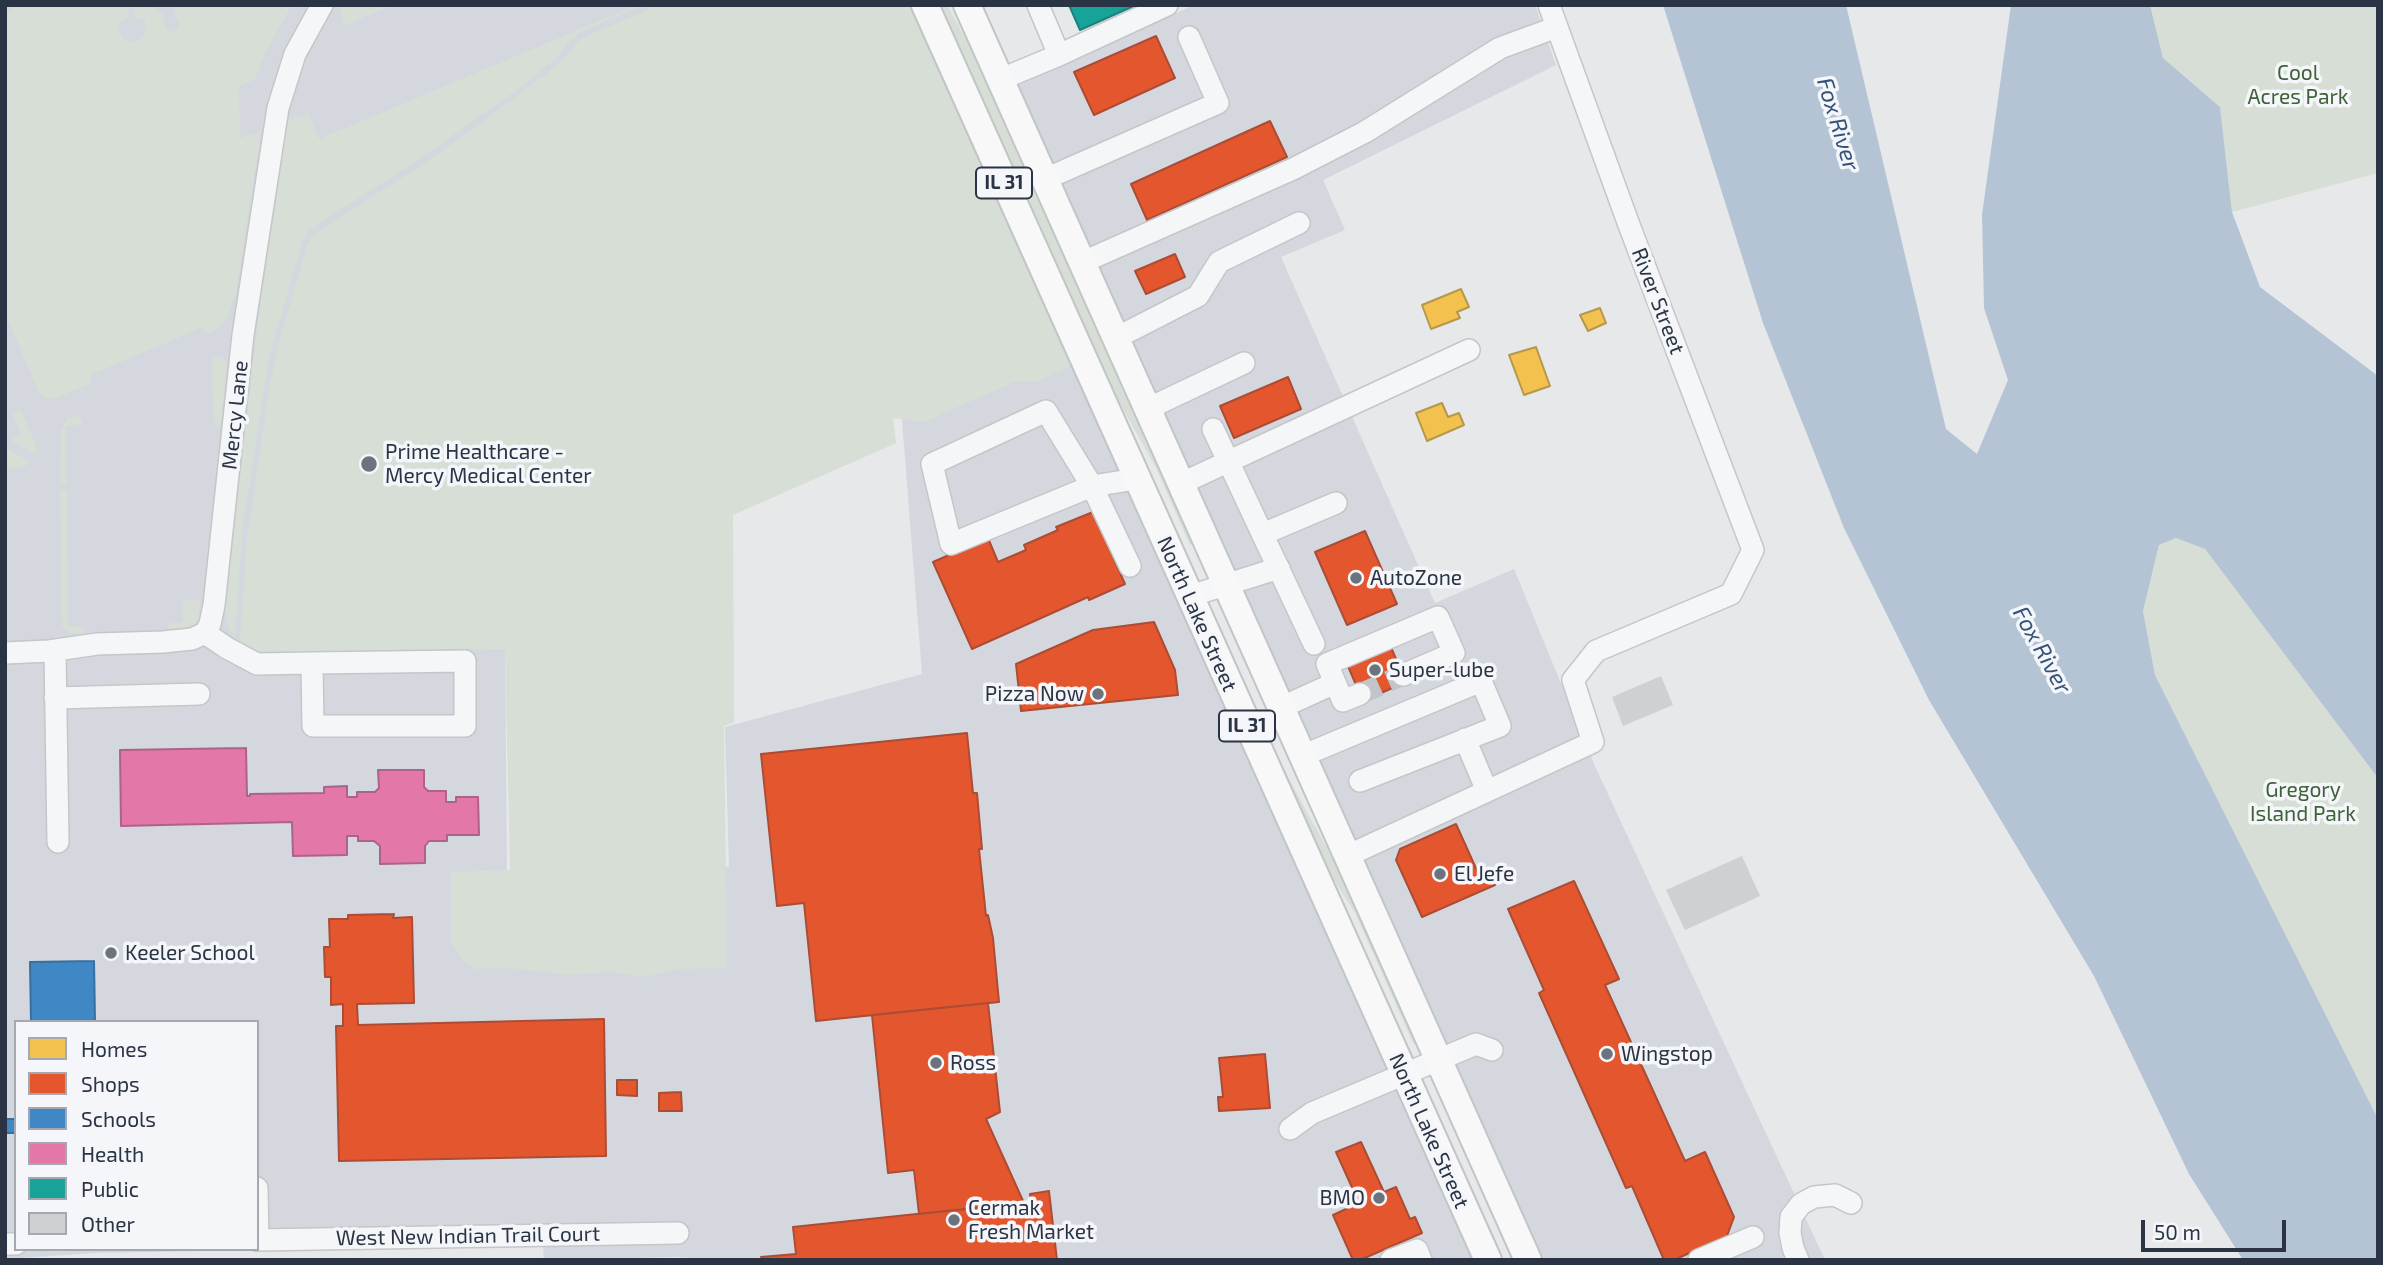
<!DOCTYPE html>
<style>
body{margin:0}
#map{position:relative;width:2383px;height:1265px;overflow:hidden;background:#e6e8ea;font-family:"Exo 2",sans-serif}
canvas{display:block}
.frame{position:absolute;inset:0;border:7px solid #2b3445;pointer-events:none}
.legend{position:absolute;left:14px;top:1020px;width:245px;height:231px;box-sizing:border-box;background:#f4f6f9;border:2px solid #a4a8b1;margin:0;padding:9px 12px;list-style:none;font-size:21px;color:#2b3445}
.legend li{display:flex;align-items:center;gap:14px;height:35px}
.legend b{width:35px;border:2px solid #a4a8b1}
.scale{position:absolute;left:2141px;top:1220px;width:145px;height:32px;box-sizing:border-box;border:4px solid #2b3445;border-top:0;padding-left:9px;font-size:21px;line-height:24px;white-space:nowrap;color:#2b3445;-webkit-text-stroke:5px #f4f6f9;paint-order:stroke}
</style>
<div id="map">
<canvas width="2383" height="1265"></canvas>
<div class="frame"></div>
<ul class="legend">
<li><b style="height:19px;background:#f2c14e"></b>Homes</li>
<li><b style="height:19px;background:#e4572e"></b>Shops</li>
<li><b style="height:19px;background:#3f88c5"></b>Schools</li>
<li><b style="height:19px;background:#e377a8"></b>Health</li>
<li><b style="height:19px;background:#17a398"></b>Public</li>
<li><b style="height:19px;background:#ced0d3"></b>Other</li>
</ul>
<div class="scale">50 m</div>
</div>
<script>
const g = document.querySelector('canvas').getContext('2d');
g.lineJoin = 'round';
function paint(path, color) { g.fillStyle = color; g.fill(path, 'evenodd'); }
const toPath = rows => new Path2D(rows.map(r => 'M' + r).join(''));
function strokePath(path, color, width, dash) { g.strokeStyle = color; g.lineWidth = width; g.lineCap = dash ? 'butt' : 'round'; g.setLineDash(dash || []); g.stroke(path); }
function write(font, color, halo, rows, align = 'center') {
  g.font = font + ' "Exo 2",sans-serif'; g.lineWidth = 7; g.setLineDash([]); g.textBaseline = 'middle'; g.strokeStyle = halo; g.fillStyle = color; for (const [text, x, y, turn = 0] of rows) {
    g.save(); g.translate(x, y); g.rotate((+turn || 0) * Math.PI / 180); g.textAlign = isNaN(turn) ? turn : align; if (halo) g.strokeText(text, 0, 0); g.fillText(text, 0, 0); g.restore();
  }
}
paint(toPath([
 [5,5,913,5,1473,1260,734,1260,676,1257,544,1260,543,1245,94,1253,5,1259],
 [900,395,922,674,725,727,729,867,507,872,505,649,566,533],
 [16,1022,257,1022,257,1249,16,1249],
 [1194,5,1535,5,1556,65,1323,180,1345,230,1281,257,1435,603,1514,569,1594,764,1825,1260,1541,1260,1014,87]
]), '#d4d7dd');
paint(toPath([
 [21,5,127,5,129,18,121,21,118,28,125,40,130,42,139,40,146,33,145,20,135,18,132,6,156,8,163,15,166,28,173,32,176,31,179,24,173,10,179,6,292,5,265,53,255,80,239,86,240,138,261,131,236,293,228,317,219,328,206,335,203,327,178,338,90,375,92,383,54,399,45,398,39,393,5,313,5,12],
 [393,5,346,25,344,24,339,6],
 [637,5,643,5,581,32,569,42,558,57,524,85,415,162,321,222,309,231,303,240,269,358,242,533,235,639,229,628,225,609,256,335,287,123,291,119,308,113,319,139],
 [659,5,916,5,1073,365,1038,381,1014,382,924,422,893,418,896,443,733,515,734,722,724,726,727,968,680,969,644,977,608,972,570,975,507,968,474,969,463,960,451,943,451,872,510,870,505,649,262,653,247,649,240,642,247,540,270,384,279,342,307,246,312,235,425,163,477,126,560,63,578,41,587,36],
 [938,5,947,5,971,48,1194,543,1190,545,1156,468,1094,357],
 [2150,5,2378,5,2378,173,2232,212,2220,107,2163,58],
 [219,356,227,361,221,423,217,428,214,422,211,363,214,357],
 [21,410,35,443,36,455,9,440,21,434,12,413],
 [78,416,82,420,82,424,66,426,66,484,60,484,61,429,68,418],
 [5,447,30,462,24,467,5,469],
 [60,490,67,490,68,626,83,627,85,631,81,634,69,633,62,626],
 [2176,538,2205,549,2378,778,2378,1119,2155,675,2143,611,2159,545],
 [183,599,200,600,199,620,188,629,170,630,168,627,170,623,183,623],
 [1217,622,1284,770,1350,890,1418,1042,1414,1045,1355,913,1318,855,1214,623]
]), '#d6ded6');
paint(toPath([
 [1663,5,1846,5,1946,429,1977,454,2008,380,1984,308,1982,215,2011,5,2150,5,2163,58,2220,107,2232,212,2260,287,2378,376,2378,778,2205,549,2176,538,2159,545,2143,611,2155,675,2378,1119,2378,1260,2243,1260,2189,1174,2094,976,1929,700,1844,528,1763,323]
]), '#b4c4d5');
const homes = toPath([
 [1461,289,1469,307,1457,312,1460,318,1431,329,1422,305,1461,289],
 [1600,308,1606,323,1588,331,1580,315,1600,308],
 [1536,347,1550,386,1524,395,1509,355,1536,347],
 [1442,403,1448,417,1459,413,1464,425,1427,441,1416,413,1442,403]
]);
paint(homes, '#f2c14e');
strokePath(homes, '#b6974b', 2);
const shops = toPath([
 [1156,36,1175,78,1094,115,1074,72,1156,36],
 [1270,121,1287,157,1147,220,1131,184,1270,121],
 [1175,254,1185,277,1146,294,1135,271,1175,254],
 [1288,377,1301,409,1234,438,1220,406,1288,377],
 [1093,512,1125,584,1089,600,1088,597,972,649,933,562,988,538,998,562,1026,550,1024,545,1058,530,1056,527,1093,512],
 [1365,531,1397,604,1347,625,1315,552,1365,531],
 [1154,622,1175,670,1178,695,1021,711,1016,664,1093,630,1154,622],
 [1390,645,1406,682,1363,701,1347,664,1390,645],
 [967,733,973,793,977,793,982,849,979,849,986,916,988,915,993,938,999,1002,816,1021,804,903,777,906,761,754,967,733],
 [1456,824,1479,875,1489,871,1495,885,1422,917,1396,860,1400,849,1456,824],
 [1574,881,1619,979,1605,985,1685,1161,1705,1152,1734,1217,1727,1236,1674,1260,1664,1260,1632,1186,1626,1188,1539,993,1544,990,1508,909,1574,881],
 [394,914,393,918,412,917,414,1003,357,1004,358,1025,604,1019,606,1156,339,1161,336,1026,343,1026,343,1004,331,1005,331,977,325,977,324,947,330,947,329,919,348,919,348,915,394,914],
 [988,1003,1000,1112,986,1119,1024,1203,919,1214,914,1170,888,1173,872,1015,988,1003],
 [1265,1054,1270,1108,1219,1111,1218,1097,1223,1097,1219,1058,1265,1054],
 [617,1080,637,1080,637,1096,617,1095,617,1080],
 [681,1092,682,1111,659,1111,659,1093,681,1092],
 [1361,1142,1384,1192,1396,1187,1410,1219,1415,1217,1422,1233,1360,1260,1353,1260,1333,1215,1359,1203,1336,1152,1361,1142],
 [1049,1191,1057,1260,762,1260,761,1257,796,1254,793,1227,1031,1202,1030,1194,1049,1191]
]);
paint(shops, '#e4572e');
strokePath(shops, '#ac4c35', 2);
const schools = toPath([
 [94,961,95,1022,31,1022,30,962,94,961],
 [5,1119,16,1119,16,1133,5,1133,5,1119]
]);
paint(schools, '#3f88c5');
strokePath(schools, '#396f9f', 2);
const health = toPath([
 [246,748,247,796,250,796,250,794,324,793,324,787,347,786,347,797,357,797,357,792,375,792,379,788,378,770,424,770,424,787,428,791,446,791,446,802,456,802,456,797,478,797,479,835,447,835,447,841,429,841,425,846,425,863,380,864,380,846,374,841,358,841,358,836,347,836,347,855,293,856,292,822,121,826,120,750,246,748]
]);
paint(health, '#e377a8');
strokePath(health, '#ac638a', 2);
const public = toPath([
 [1069,5,1136,5,1080,30,1069,5]
]);
paint(public, '#17a398');
strokePath(public, '#1d827f', 2);
paint(toPath([
 [1661,676,1673,705,1623,726,1612,697],
 [1742,856,1760,896,1685,930,1666,890]
]), '#ced0d3');
strokePath(toPath([
 [1360,694,1403,675]
]), '#c1c4c9', 21, [21, 10]);
const minor = toPath([
 [1038,5,1059,55],
 [999,80,1059,55,1167,5],
 [1043,180,1218,103,1189,37],
 [1081,263,1293,169,1365,132,1500,48,1557,27],
 [1116,338,1198,296,1219,262,1299,223],
 [1147,409,1244,363],
 [1213,429,1314,644],
 [1180,484,1469,350],
 [1263,534,1336,503],
 [1130,566,1092,486,951,544,932,464,1046,411,1092,486,1136,479],
 [1190,596,1279,568],
 [205,633,227,648,257,664,312,663,465,661,465,726,313,726,312,663],
 [55,650,58,842],
 [5,653,49,651,97,644,163,642,192,639,205,633,210,624,214,605,243,335,278,108,295,54,322,5],
 [1360,694,1343,701,1327,664,1438,617,1454,653,1403,675],
 [55,698,199,694],
 [1280,708,1335,683],
 [1465,739,1487,791],
 [1302,756,1481,681,1500,726,1360,781],
 [1347,856,1593,742,1573,680,1596,651,1731,594,1753,550,1629,225,1549,5],
 [1290,1129,1312,1113,1476,1044,1492,1050],
 [257,1188,258,1240],
 [257,1240,678,1233],
 [5,1244,16,1244],
 [1391,1260,1417,1250,1421,1260],
 [1699,1260,1753,1237],
 [1798,1260,1793,1248,1790,1233,1791,1217,1801,1204,1814,1197,1835,1195,1851,1203]
]);
const major = toPath([
 [925,5,1488,1260],
 [967,5,1528,1260]
]);
strokePath(minor, '#c4c6c8', 24);
strokePath(major, '#c2c5c8', 30);
strokePath(minor, '#f5f6f7', 21);
strokePath(major, '#f8f8f8', 26);
for (const [x, y, r, color] of [
 [369,464,9,"#6c737f"],
 [1356,578,7,"#6c737f"],
 [1375,670,7,"#6c737f"],
 [1098,694,7,"#6c737f"],
 [1440,874,7,"#6c737f"],
 [111,953,7,"#6c737f"],
 [1607,1054,7,"#6c737f"],
 [936,1063,7,"#6c737f"],
 [1379,1198,7,"#6c737f"],
 [954,1220,7,"#6c737f"]
]) { const dot = new Path2D(); dot.arc(x, y, r, 0, 2 * Math.PI); g.fillStyle = color; g.fill(dot); strokePath(dot, '#f4f6f9', 2.5); }
for (const [x, y, w] of [
 [1004,183,56],
 [1247,726,56]
]) { const box = new Path2D(); box.roundRect(x - w / 2, y - 15.5, w, 31, 5); g.fillStyle = '#f4f6f9'; g.fill(box); strokePath(box, '#2b3445', 2); }
write('bold 19px', '#2b3445', null, [
 ["IL 31",1004,183],
 ["IL 31",1247,726]
]);
write('21px', '#3f6138', '#f4f6f9', [
 ["Cool",2298,73],
 ["Acres Park",2298,97],
 ["Gregory",2303,790],
 ["Island Park",2303,814]
]);
write('21px', '#2b3445', '#f4f6f9', [
 ["River Street",1658,301,69],
 ["Mercy Lane",235,415,-84],
 ["North Lake Street",1197,614,66],
 ["North Lake Street",1429,1131,66],
 ["West New Indian Trail Court",468,1236,-1]
]);
write('21px', '#2b3445', '#f4f6f9', [
 ["Prime Healthcare -",385,452],
 ["Mercy Medical Center",385,476],
 ["AutoZone",1370,578],
 ["Super-lube",1389,670],
 ["Pizza Now",1084,694,"right"],
 ["El Jefe",1454,874],
 ["Keeler School",125,953],
 ["Wingstop",1621,1054],
 ["Ross",950,1063],
 ["BMO",1365,1198,"right"],
 ["Cermak",968,1208],
 ["Fresh Market",968,1232]
], 'left');
write('italic 23px', '#34527a', '#f4f6f9', [
 ["Fox River",1838,124,73],
 ["Fox River",2042,650,61]
]);
</script>
